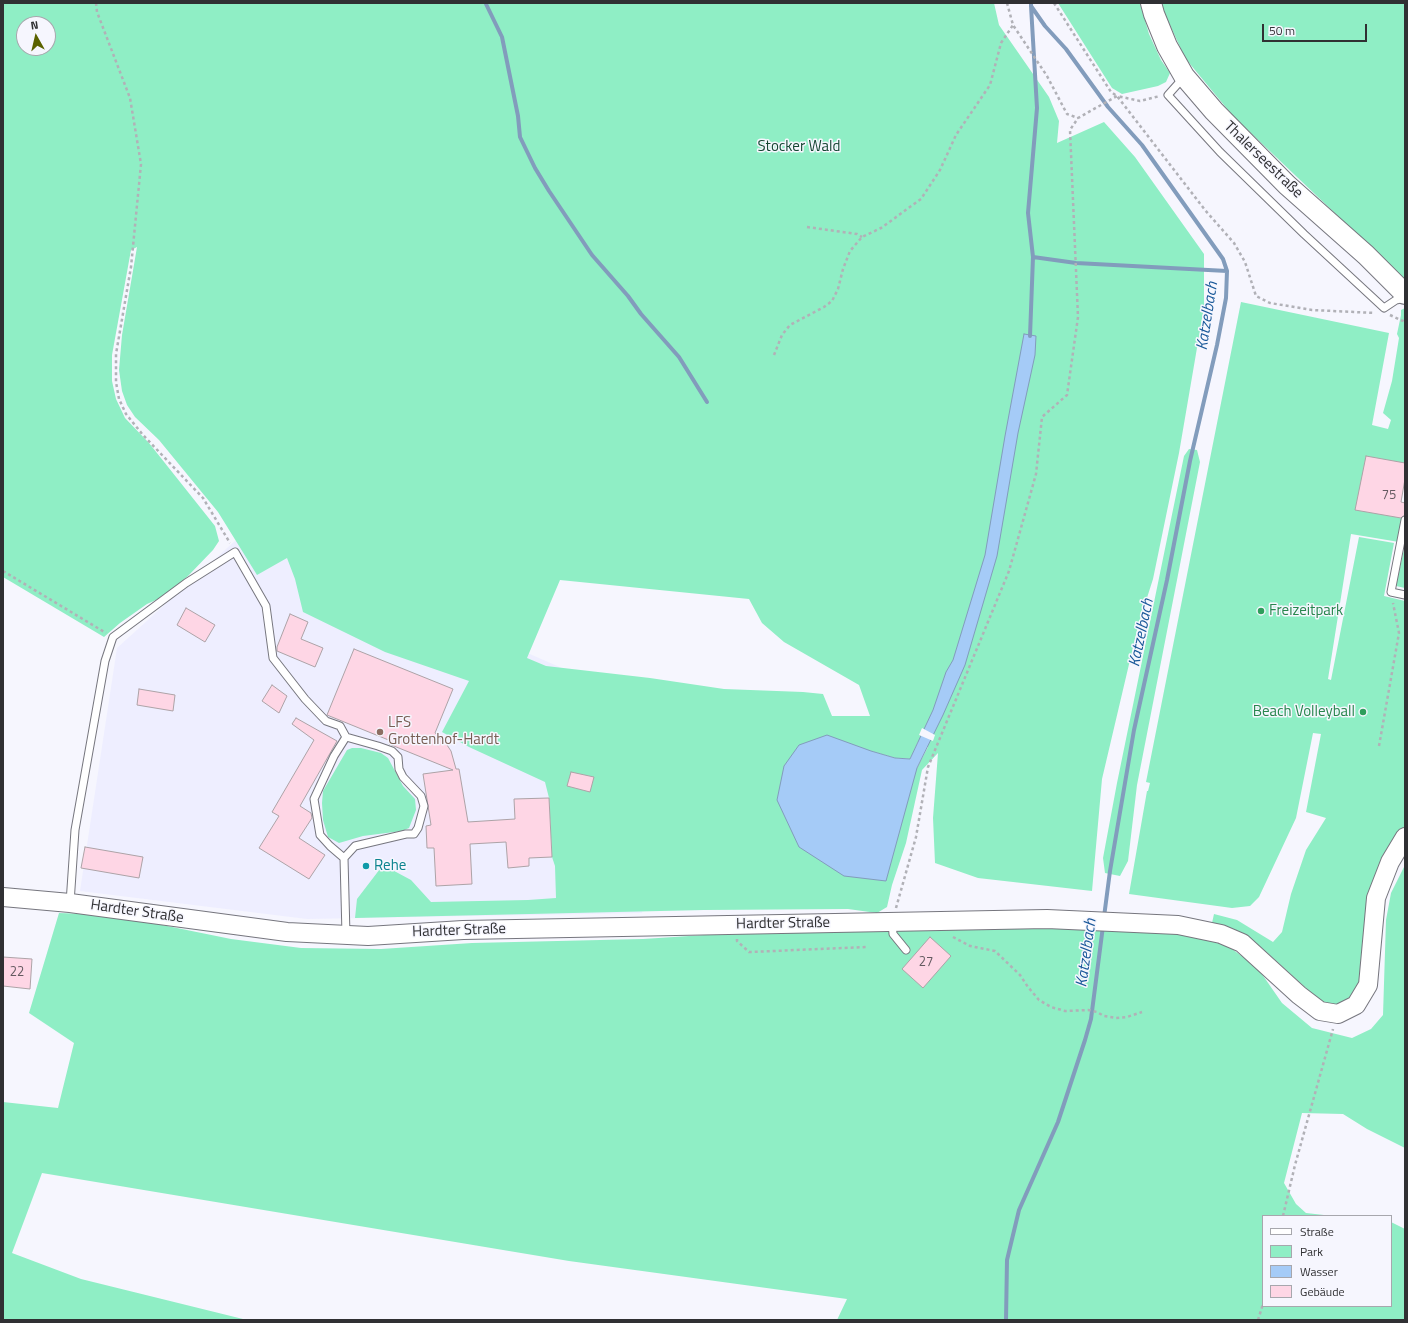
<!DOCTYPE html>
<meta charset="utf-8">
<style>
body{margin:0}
#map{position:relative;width:1408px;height:1323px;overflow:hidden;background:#f6f6fe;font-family:"Titillium Web",sans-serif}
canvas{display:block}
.frame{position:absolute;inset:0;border:4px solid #303033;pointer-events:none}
.legend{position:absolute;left:1262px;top:1215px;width:130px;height:92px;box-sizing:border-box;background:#f6f6fe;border:1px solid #a7a7ad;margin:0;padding:5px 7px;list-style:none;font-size:12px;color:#303033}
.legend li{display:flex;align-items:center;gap:8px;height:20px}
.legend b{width:20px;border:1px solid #a7a7ad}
.north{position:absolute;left:16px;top:16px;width:40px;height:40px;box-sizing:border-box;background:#f6f6fe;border:1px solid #a7a7ad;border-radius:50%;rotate:352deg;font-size:11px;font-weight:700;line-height:16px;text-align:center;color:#303033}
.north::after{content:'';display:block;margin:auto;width:14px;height:18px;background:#5b6200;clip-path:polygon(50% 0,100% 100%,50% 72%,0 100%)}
.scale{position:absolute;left:1262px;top:24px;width:105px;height:18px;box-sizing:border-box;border:2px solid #303033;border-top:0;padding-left:5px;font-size:12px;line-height:14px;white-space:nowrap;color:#303033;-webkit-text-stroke:3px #f6f6fe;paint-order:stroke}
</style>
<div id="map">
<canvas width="1408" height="1323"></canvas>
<div class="frame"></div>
<ul class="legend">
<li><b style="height:5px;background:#fff"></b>Straße</li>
<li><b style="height:11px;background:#8feec5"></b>Park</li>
<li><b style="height:11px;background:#a5cbf7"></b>Wasser</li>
<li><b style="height:11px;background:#fed6e5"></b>Gebäude</li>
</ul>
<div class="north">N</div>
<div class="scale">50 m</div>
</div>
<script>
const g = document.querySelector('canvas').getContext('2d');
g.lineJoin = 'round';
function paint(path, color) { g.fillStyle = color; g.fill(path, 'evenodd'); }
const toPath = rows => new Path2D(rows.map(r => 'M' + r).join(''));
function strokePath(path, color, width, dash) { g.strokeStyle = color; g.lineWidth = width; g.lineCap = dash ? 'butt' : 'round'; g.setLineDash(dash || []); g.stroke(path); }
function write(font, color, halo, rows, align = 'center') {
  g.font = font + ' "Titillium Web",sans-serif'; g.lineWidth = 3; g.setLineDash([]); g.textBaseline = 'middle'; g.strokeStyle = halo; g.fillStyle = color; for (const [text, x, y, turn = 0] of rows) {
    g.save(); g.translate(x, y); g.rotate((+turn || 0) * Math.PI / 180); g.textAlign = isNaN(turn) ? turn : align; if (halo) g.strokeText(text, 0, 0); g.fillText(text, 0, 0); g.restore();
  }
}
paint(toPath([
 [247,530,637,701,676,762,642,913,307,919,80,891,117,648]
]), '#eef');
paint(toPath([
 [3,3,994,3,999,25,1049,97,1059,121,1057,143,1104,122,1135,157,1204,254,1204,307,1179,453,1153,579,1138,626,1102,779,1092,891,978,878,935,863,933,818,938,753,922,770,906,843,892,885,887,907,877,913,848,909,704,910,355,918,357,899,383,865,411,880,431,902,528,900,556,898,555,866,552,857,549,798,545,782,469,747,442,732,469,681,385,652,303,612,295,579,287,558,257,575,218,512,159,440,135,417,127,405,122,391,119,370,122,335,137,247,131,250,112,355,112,381,116,399,125,418,149,443,215,526,219,541,213,550,188,576,165,596,147,604,120,623,104,637,3,577],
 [24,24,48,24,48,48,24,48],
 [560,580,749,599,762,623,784,642,859,685,870,716,832,716,823,694,803,692,724,689,650,678,546,666,527,658],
 [918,742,928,747,917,768,871,751,895,758,910,759],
 [1058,3,1140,3,1149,34,1161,60,1170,73,1166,82,1158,86,1122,94,1112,88],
 [1160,3,1405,3,1405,280,1233,116,1185,58],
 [1241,302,1389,333,1372,425,1388,429,1391,420,1383,413,1392,381,1399,338,1397,334,1401,315,1401,310,1405,308,1405,479,1398,517,1405,518,1405,543,1351,534,1328,679,1331,680,1359,537,1394,543,1384,596,1405,601,1405,827,1395,841,1363,976,1347,1004,1333,1006,1319,1000,1262,948,1241,935,1212,923,1214,914,1237,920,1273,942,1282,932,1291,894,1306,850,1326,818,1306,812,1321,734,1313,733,1296,818,1259,897,1250,906,1232,908,1129,894,1147,791,1148,791,1150,783,1146,782],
 [1189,449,1197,450,1200,462,1137,785,1128,861,1120,876,1105,873,1103,858,1117,783,1184,456],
 [1405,545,1405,588,1396,586],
 [352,748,361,748,381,753,388,758,403,786,415,799,416,810,409,828,402,831,363,836,339,843,328,837,323,820,322,803,323,791,347,750],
 [1405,865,1405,1148,1367,1129,1343,1114,1302,1113,1284,1183,1296,1204,1306,1213,1333,1216,1263,1216,1263,1306,1391,1306,1391,1222,1405,1229,1405,1320,837,1320,847,1299,569,1261,42,1173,12,1253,81,1279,247,1320,3,1320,3,1102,58,1108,74,1043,29,1013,59,913,113,915,231,939,301,948,381,949,472,943,643,939,751,932,881,932,966,926,1153,931,1208,937,1232,949,1257,967,1282,1003,1312,1028,1352,1038,1371,1029,1383,1015,1386,920,1391,893]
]), '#8feec5');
const water = toPath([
 [1024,334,1036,336,1035,355,1018,433,997,556,965,665,943,715,917,768,886,881,844,876,799,847,777,800,784,766,799,745,827,735,871,751,895,758,910,759,933,710,946,672,953,660,985,555,1005,436,1024,334]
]);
paint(water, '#a5cbf7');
strokePath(water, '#829cbc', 1);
paint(toPath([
 [922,728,935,735,933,741,919,735]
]), '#f6f6fe');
strokePath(toPath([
 [1031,3,1031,6,1045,26,1066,49,1108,107,1142,145,1223,259,1227,271,1226,298,1217,345,1190,461,1167,580,1134,730,1110,871,1104,917],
 [486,4,502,37,518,116,520,137,535,168,549,191,592,255,628,296,641,314,679,357,707,402],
 [1033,257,1076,263,1227,271],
 [1030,336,1033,257,1028,213,1037,108,1031,6],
 [1006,1320,1007,1260,1019,1210,1058,1122,1085,1040,1091,1019,1103,926]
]), '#829cbc', 4);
const building = toPath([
 [1366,456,1405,463,1405,479,1401,502,1405,503,1405,515,1401,518,1355,510,1366,456],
 [186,608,215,625,205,642,177,625,186,608],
 [290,614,308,622,301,639,323,648,315,667,277,651,277,647,290,614],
 [354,649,453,689,435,733,447,745,451,751,456,769,459,769,468,822,515,819,514,799,549,798,552,857,529,858,529,866,508,868,506,842,470,844,472,884,436,886,434,848,427,848,426,826,431,825,423,774,453,770,389,744,391,741,327,715,354,649],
 [272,685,287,696,279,713,262,701,272,685],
 [139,689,175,695,173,711,137,705,139,689],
 [296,718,337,741,300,806,311,813,312,818,299,838,325,855,309,879,259,848,279,816,272,812,314,740,292,724,296,718],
 [571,772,594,777,590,792,567,786,571,772],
 [85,847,143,857,139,878,81,868,85,847],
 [930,937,951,956,923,988,902,969,930,937],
 [3,957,32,959,30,989,3,986,3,957]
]);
paint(building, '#fed6e5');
strokePath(building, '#ada3a7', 1);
const service = toPath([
 [1184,77,1168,95,1220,152,1304,234,1384,308,1396,300,1405,298],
 [1405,520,1391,592,1405,595],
 [344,858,355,846,406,834,414,834,418,828,424,806,421,796,403,777,399,769,398,757,392,751,378,746,346,737],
 [70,903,75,830,105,661,113,637,186,583,235,552,266,606,273,658,305,699,326,721,340,726,346,737,334,756,314,799,320,835,330,846,344,858,346,935],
 [892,922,893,934,906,950]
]);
const tertiary = toPath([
 [3,897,70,903,287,932,368,936,463,930,1047,919,1178,925,1221,934,1242,943,1299,995,1320,1011,1338,1014,1356,1005,1368,985,1376,898,1390,862,1405,837]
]);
const secondary = toPath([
 [1151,3,1154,14,1167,46,1184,76,1214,111,1287,185,1366,255,1405,294]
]);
strokePath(service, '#76767e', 9);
strokePath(tertiary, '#76767e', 20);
strokePath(secondary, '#76767e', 22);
strokePath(toPath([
 [96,3,97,12,130,98,141,164,131,267,116,354,116,382,119,399,126,414,143,435,203,498,230,543],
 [1007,3,1013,25,1047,76,1067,114,1078,118],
 [1054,3,1111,92,1117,96,1205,210,1234,243,1245,262,1256,296,1270,303,1312,310,1375,313],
 [807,227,857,234,862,237],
 [1390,315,1403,321,1405,324],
 [774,355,782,335,790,325,824,307,832,301,838,289,843,269,850,251,862,237,881,228,921,199,940,170,956,135,990,85,1001,43,1013,25],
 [3,571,106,633],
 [1379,746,1399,633,1393,603],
 [896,908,916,837,928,767,1009,571,1036,474,1042,417,1067,395,1078,317,1070,130,1078,118,1117,96,1140,101,1160,96],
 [953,937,970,946,995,951,1020,975,1028,987,1039,1000,1051,1007,1065,1011,1088,1010,1097,1012,1104,1016,1116,1018,1127,1017,1142,1012],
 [737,939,737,941,749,952,868,947],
 [1283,1216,1295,1165,1333,1029],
 [1258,1320,1263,1304]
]), '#b1b1b7', 2.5, [3, 3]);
strokePath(service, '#fff', 7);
strokePath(tertiary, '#fff', 18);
strokePath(secondary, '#fff', 20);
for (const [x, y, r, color] of [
 [1261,611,4,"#2e9e5b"],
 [1363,712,4,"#2e9e5b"],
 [380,732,4,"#8d6e63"],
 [366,866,4,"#0f9aa8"]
]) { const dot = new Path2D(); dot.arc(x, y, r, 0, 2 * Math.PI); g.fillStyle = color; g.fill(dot); strokePath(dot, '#f6f6fe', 1.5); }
write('13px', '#645a60', null, [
 ["75",1389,496],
 ["27",926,963],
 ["22",17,973]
]);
write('15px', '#154633', '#f6f6fe', [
 ["Stocker Wald",799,147]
]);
write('15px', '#303033', '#f6f6fe', [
 ["Thalerseestraße",1263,160,44],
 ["Hardter Straße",137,912,8],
 ["Hardter Straße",783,924,-1],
 ["Hardter Straße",459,931,-2]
]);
write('15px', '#27864d', '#f6f6fe', [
 ["Freizeitpark",1269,611],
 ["Beach Volleyball",1355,712,"right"]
], 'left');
write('15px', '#785e54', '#f6f6fe', [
 ["LFS",388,723],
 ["Grottenhof-Hardt",388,740]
], 'left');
write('15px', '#0d838f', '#f6f6fe', [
 ["Rehe",374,866]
], 'left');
write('italic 16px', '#195899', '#f6f6fe', [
 ["Katzelbach",1208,316,-81],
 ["Katzelbach",1142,633,-78],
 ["Katzelbach",1087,953,-82]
]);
</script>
